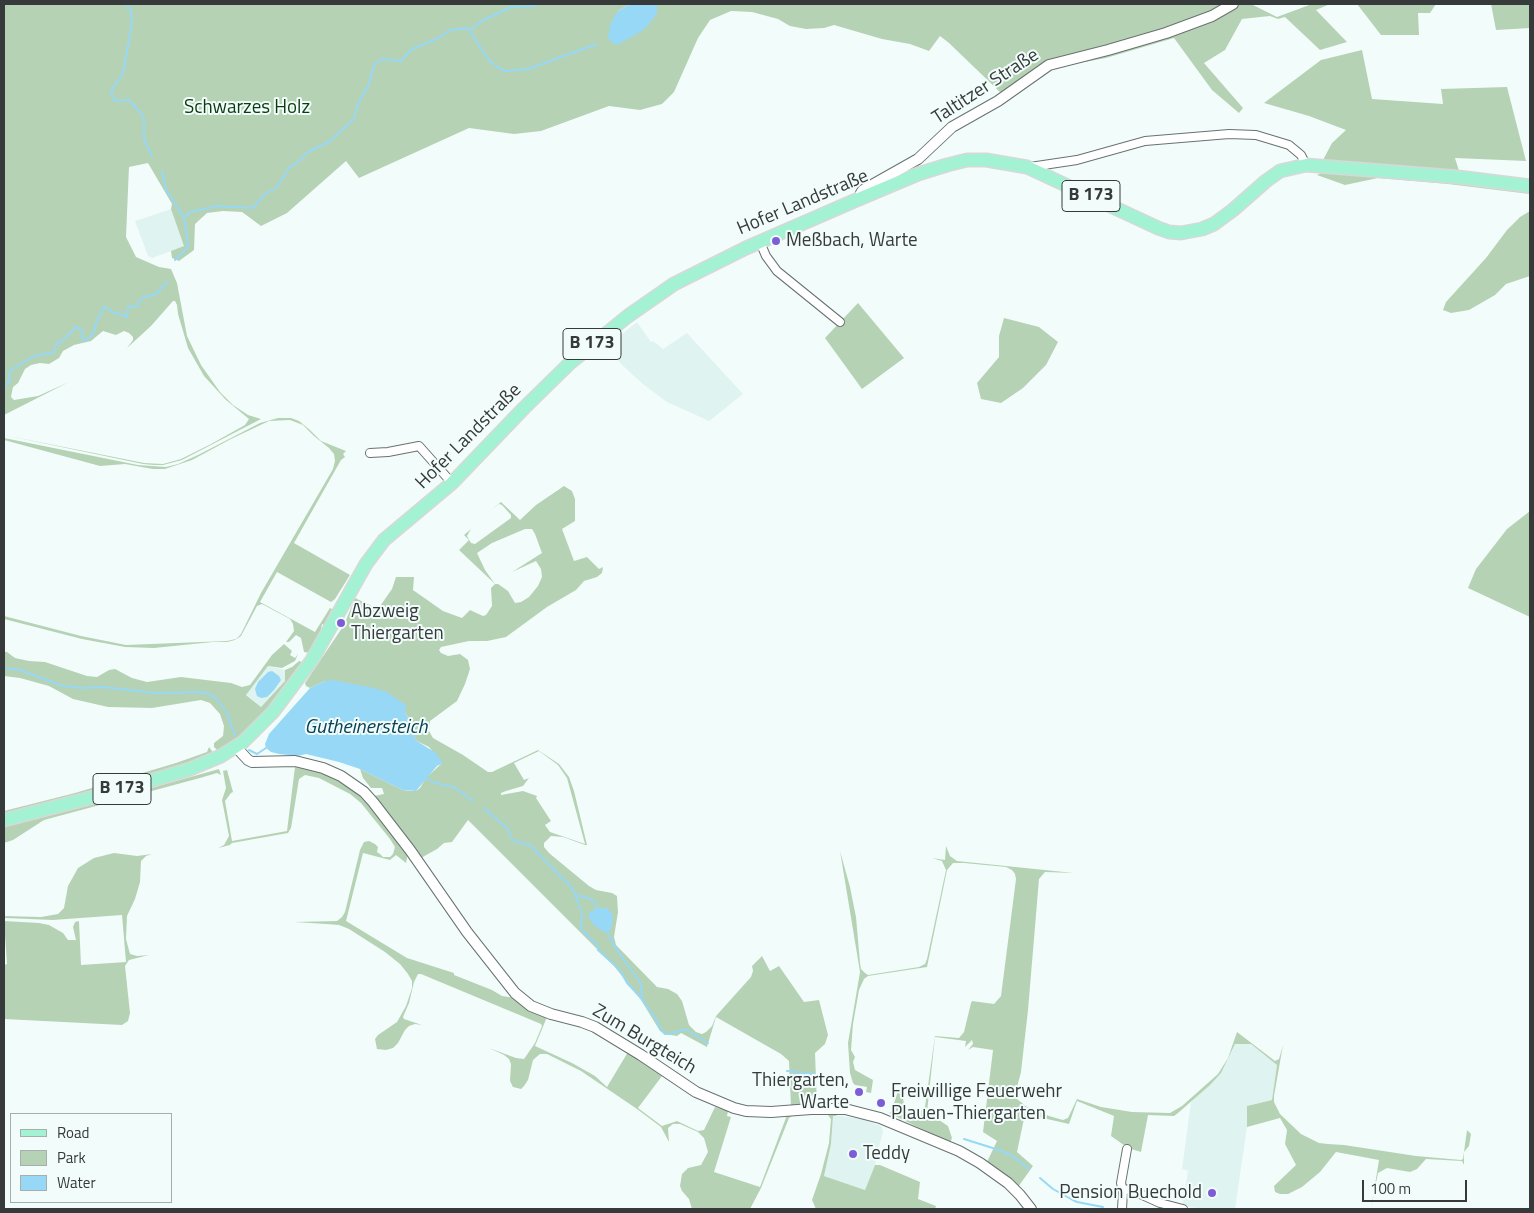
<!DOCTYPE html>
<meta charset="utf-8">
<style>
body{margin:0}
#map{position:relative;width:1534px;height:1213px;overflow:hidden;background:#f2fdfb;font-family:"Titillium Web",sans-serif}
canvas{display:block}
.frame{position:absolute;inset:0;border:5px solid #363a3a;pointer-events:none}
.legend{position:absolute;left:10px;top:1113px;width:162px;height:90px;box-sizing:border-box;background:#f2fdfb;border:1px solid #a7afae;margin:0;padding:6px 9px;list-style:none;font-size:15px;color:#363a3a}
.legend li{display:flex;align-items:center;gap:10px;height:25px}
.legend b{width:25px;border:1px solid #a7afae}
.scale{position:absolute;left:1362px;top:1180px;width:105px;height:22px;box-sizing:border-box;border:2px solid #363a3a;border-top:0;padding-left:6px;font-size:15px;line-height:18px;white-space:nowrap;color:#363a3a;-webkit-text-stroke:4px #f2fdfb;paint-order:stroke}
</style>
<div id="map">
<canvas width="1534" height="1213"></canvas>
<div class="frame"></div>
<ul class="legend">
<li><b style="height:6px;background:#a4f2d4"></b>Road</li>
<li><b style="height:14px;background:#b6d2b5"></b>Park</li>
<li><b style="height:14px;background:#97d8f6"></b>Water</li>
</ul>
<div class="scale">100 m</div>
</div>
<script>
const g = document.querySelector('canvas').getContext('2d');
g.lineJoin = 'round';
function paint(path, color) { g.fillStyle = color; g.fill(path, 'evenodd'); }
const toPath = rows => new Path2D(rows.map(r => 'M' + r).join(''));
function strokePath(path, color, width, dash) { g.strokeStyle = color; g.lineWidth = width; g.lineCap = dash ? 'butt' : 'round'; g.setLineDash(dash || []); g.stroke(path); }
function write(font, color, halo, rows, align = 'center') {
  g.font = font + ' "Titillium Web",sans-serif'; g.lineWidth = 4; g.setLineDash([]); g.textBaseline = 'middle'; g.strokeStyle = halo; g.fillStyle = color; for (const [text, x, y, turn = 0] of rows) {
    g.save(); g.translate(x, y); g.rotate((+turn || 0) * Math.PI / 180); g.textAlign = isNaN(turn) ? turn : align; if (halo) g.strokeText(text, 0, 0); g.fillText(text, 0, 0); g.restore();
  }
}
paint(toPath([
 [171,209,185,246,152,258,148,256,135,221],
 [637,322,651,342,653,341,663,349,687,333,743,394,709,421,667,402,644,385,621,364,607,346],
 [268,666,285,670,285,681,261,707,246,694],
 [1235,1044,1251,1044,1277,1065,1272,1100,1247,1106,1247,1127,1235,1209,1204,1209,1182,1206,1188,1171,1182,1169,1191,1102,1221,1073],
 [833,1115,862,1119,881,1126,883,1131,875,1165,865,1190,824,1176,831,1144]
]), '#dff3f0');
paint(toPath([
 [4,4,630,4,618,11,657,13,657,4,1251,4,1277,17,1312,4,1330,4,1316,10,1347,42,1320,50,1285,17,1278,19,1270,16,1242,19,1225,50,1204,63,1243,108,1239,113,1212,90,1174,38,1106,58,1057,67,1027,84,1023,76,1023,80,1002,94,949,43,940,36,929,51,910,44,882,39,834,25,824,28,806,29,790,26,778,19,752,12,731,11,710,20,698,38,674,92,662,104,640,110,609,106,541,131,514,134,469,128,359,178,346,161,287,213,261,226,242,212,223,211,207,213,195,224,194,250,179,261,172,258,171,251,184,246,171,209,172,204,148,163,129,167,126,237,136,257,159,267,171,269,177,283,187,336,201,365,220,392,233,405,248,415,261,419,182,460,163,465,154,465,143,464,4,435,144,463,163,464,181,459,211,444,245,425,249,419,226,400,204,376,188,348,178,314,177,305,175,301,173,301,151,326,127,348,133,340,133,337,129,333,124,331,116,335,103,331,91,341,74,345,63,351,59,358,49,364,40,363,31,365,25,369,18,383,13,387,11,397,14,400,38,396,69,382,4,415],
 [1357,4,1436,4,1430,13,1418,13,1419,35,1381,35],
 [1491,4,1530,4,1530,28,1496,30],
 [1362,50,1372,99,1443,104,1441,89,1507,87,1526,161,1455,158,1460,174,1530,182,1530,194,1448,184,1378,178,1345,185,1317,175,1321,173,1323,160,1332,143,1346,130,1309,116,1264,103,1321,60],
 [1530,211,1530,276,1506,284,1495,295,1469,310,1451,313,1443,310,1446,302,1486,258,1507,230,1520,217],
 [858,303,904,358,862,389,825,338],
 [1004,318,1039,327,1058,342,1046,365,1023,388,1001,403,981,399,977,383,999,357,999,336],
 [278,418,291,418,299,421,310,430,321,441,346,451,343,454,345,457,341,460,294,543,350,575,335,599,331,602,277,572,260,602,315,632,330,608,332,609,324,625,322,624,319,639,310,653,304,652,301,638,296,635,289,642,286,642,294,631,293,624,290,619,262,604,257,606,241,636,235,640,227,642,213,642,154,648,125,647,82,639,4,619,4,616,81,636,126,645,227,641,236,639,241,634,261,593,333,469,335,461,334,454,329,448,314,436,303,425,290,420,269,421,231,439,192,460,165,469,153,469,125,464,100,466,4,440,4,438,138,465,166,467,178,464,198,455,260,423],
 [564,486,572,491,575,499,575,521,562,529,574,561,587,557,599,569,603,567,602,573,597,577,584,581,576,590,547,607,506,637,487,641,469,641,441,647,439,650,441,653,448,656,460,654,468,660,470,669,465,684,457,701,430,721,429,731,433,738,463,755,488,772,492,772,538,750,559,764,569,777,574,791,587,845,585,845,563,837,551,836,544,843,544,847,549,853,589,886,596,890,612,893,617,896,618,912,614,937,616,945,657,987,668,989,677,994,682,1001,689,1025,696,1032,702,1034,706,1032,712,1026,716,1016,751,977,753,971,752,966,762,956,770,971,779,966,804,1002,819,1000,828,1035,825,1044,815,1053,817,1105,791,1107,789,1061,781,1054,716,1017,707,1047,681,1033,677,1036,665,1034,660,1031,641,1000,614,966,468,820,452,842,444,843,437,849,421,858,374,796,384,794,382,788,371,788,363,778,360,769,403,790,411,791,416,791,420,788,426,778,442,763,429,747,417,741,410,730,410,720,405,713,325,681,310,688,306,686,305,683,344,625,355,598,378,609,392,589,396,577,414,577,413,590,443,611,462,618,470,610,483,616,486,615,492,606,491,588,495,584,459,550,469,540,464,535,471,529,467,536,471,543,475,544,511,518,511,515,502,505,499,504,491,510,501,502,520,520,536,505],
 [525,529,532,529,535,534,542,553,512,572,536,561,541,569,542,577,538,586,529,597,521,602,515,603,508,591,498,584,495,584,485,570,477,553,492,543],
 [539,751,558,765,567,778,585,844,550,832,545,825,551,821,536,798,537,796,523,791,501,795,501,793,506,791,523,786,529,778,524,780,514,763],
 [1530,511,1530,617,1468,588,1476,569,1507,529],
 [284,644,292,651,290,655,295,658,298,654,295,661,282,668,268,666,246,695,261,707,285,681,285,670,292,667,299,661,304,663,276,702,243,735,218,751,214,747,214,743,223,736,224,726,220,714,210,703,201,700,152,708,108,707,73,699,49,686,20,678,4,676,4,652,7,652,15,658,29,661,45,662,87,676,97,677,109,670,115,669,132,678,147,682,181,677,231,683,242,687,250,685,272,655],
 [209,747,212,751,211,755,180,768,4,816,4,811,75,793,176,763,207,752],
 [295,767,311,770,333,777,345,783,367,800,408,853,406,863,396,855,390,860,363,853,346,921,407,958,454,973,454,975,492,990,502,996,515,998,547,1017,535,1046,572,1063,595,1076,607,1087,628,1052,662,1076,638,1108,662,1126,677,1121,698,1131,704,1130,715,1107,728,1111,727,1116,731,1117,714,1172,760,1187,787,1115,833,1113,837,1116,833,1116,831,1144,824,1176,865,1190,875,1165,880,1165,920,1182,918,1199,936,1206,935,1209,816,1209,812,1200,821,1174,829,1143,831,1119,827,1114,818,1113,792,1116,789,1118,761,1188,750,1209,692,1209,689,1199,682,1191,680,1186,682,1174,688,1168,701,1165,708,1152,704,1138,698,1132,680,1124,673,1124,668,1128,669,1142,661,1127,637,1109,581,1071,547,1054,540,1054,533,1060,528,1080,524,1086,521,1089,513,1087,510,1081,511,1064,509,1059,504,1055,489,1048,516,1058,524,1059,535,1043,542,1026,541,1024,421,974,418,974,414,982,409,1003,403,1017,404,1019,422,1025,415,1024,409,1026,405,1030,398,1043,393,1048,386,1050,377,1049,375,1039,378,1035,397,1022,406,1006,412,988,412,981,408,974,400,964,385,952,349,929,339,925,326,924,294,922,337,921,342,917,345,912,360,850,364,842,369,841,375,844,378,847,377,852,380,854,383,857,390,857,393,854,395,847,390,839,361,803,350,794,319,778,305,775,299,779,291,828,288,833,232,843,230,845,218,848,224,845,229,836,222,800,226,788,223,771,227,770,233,792,231,793,225,801,232,841,287,831],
 [219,769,221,775,217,773,200,778,44,820,13,840,4,843,4,827,83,807],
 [946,846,950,856,957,861,1074,873,1045,872,1039,879,1028,1010,1021,1072,1016,1091,1017,1099,1027,1107,1049,1116,1063,1120,1068,1118,1077,1099,1101,1107,1132,1112,1170,1113,1182,1106,1218,1074,1228,1058,1237,1032,1275,1061,1279,1059,1283,1045,1274,1096,1274,1102,1280,1114,1301,1134,1319,1143,1328,1144,1344,1145,1416,1156,1461,1160,1463,1159,1467,1130,1471,1134,1469,1146,1464,1152,1464,1165,1462,1161,1426,1159,1417,1169,1410,1172,1387,1168,1378,1173,1371,1209,1379,1160,1336,1152,1320,1172,1302,1187,1288,1194,1280,1194,1275,1192,1274,1186,1296,1165,1285,1144,1287,1130,1280,1118,1247,1127,1247,1106,1272,1100,1277,1065,1251,1044,1235,1044,1221,1073,1210,1085,1178,1113,1174,1116,1148,1115,1141,1152,1128,1148,1111,1136,1114,1116,1077,1101,1069,1124,1025,1114,1017,1152,1033,1166,1018,1187,1012,1179,987,1162,997,1141,983,1132,993,1050,973,1047,968,1050,973,1044,972,1040,965,1047,966,1041,935,1037,927,1112,948,1126,952,1138,950,1143,889,1113,891,1112,898,1091,903,1098,904,1105,910,1110,915,1112,923,1110,925,1107,935,1036,959,1038,964,1032,971,1003,972,1001,994,1004,1001,996,1016,879,1015,874,1012,870,1006,867,964,863,953,863,947,870,927,967,868,976,864,979,859,990,853,1024,851,1050,855,1057,853,1062,855,1070,873,1080,871,1093,866,1092,867,1087,855,1085,853,1083,850,1073,848,1043,860,972,840,851,850,887,856,917,860,963,861,969,865,973,868,975,919,967,925,964,927,959,946,870,942,861,932,858,945,860],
 [114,853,137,856,152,854,146,856,141,861,140,882,135,899,127,916,126,939,130,954,137,956,149,955,129,960,125,966,130,1013,128,1021,122,1025,4,1019,4,965,7,964,4,921,39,923,49,925,63,933,68,940,76,940,73,927,75,922,79,921,81,965,126,962,122,915,53,920,4,918,4,916,41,917,58,914,64,908,68,886,78,868,94,858]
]), '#b6d2b5');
paint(toPath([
 [630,4,657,4,657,13,650,23,642,31,617,45,610,41,608,37,611,22,618,11],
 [272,671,279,676,281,680,274,690,267,697,261,698,257,696,255,689,258,682,268,672],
 [332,680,369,687,385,691,406,705,405,713,410,720,410,730,414,736,417,741,436,753,443,763,437,766,416,791,403,790,360,769,339,762,306,754,298,756,279,754,271,752,266,748,265,744,269,734,310,688,325,681],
 [597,908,607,908,613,915,611,930,607,932,602,931,594,925,588,916,590,912]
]), '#97d8f6');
strokePath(toPath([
 [125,4,131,10,132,23,124,69,122,75,113,87,111,93,115,101,129,100,140,112,144,118,144,139,152,156],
 [469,30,488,59,497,67,505,71,528,69,597,44],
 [162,171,166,190,184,218],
 [175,260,187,248,188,242,184,218,190,212,218,206,253,208,265,194,277,187,289,168,298,162,309,151,329,142,354,119,358,104,369,84,373,68,377,62,383,59,401,61,412,49,439,38,450,30,474,28,478,23,511,7,533,6,539,4],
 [4,387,10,380,9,374,11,370,32,357,54,352,57,343,62,341,76,327,82,330,82,338,86,340,89,338,94,332,96,323,104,307,107,308,114,313,117,313,127,317,128,308,130,306,136,307,142,298,156,294,167,282],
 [4,668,20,670,63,686,83,688,103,687,155,693,203,692,215,697,227,713,235,735],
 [249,750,257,754,266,748],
 [426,778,435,783,454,787,473,801],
 [484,808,508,829,512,839,517,842,530,845,573,889,582,913,581,929,597,945,598,950,620,970,627,983,642,999,655,1018,661,1030,665,1034,670,1034,682,1030,687,1030,708,1043],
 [576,895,593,900,596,904,596,911],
 [606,930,617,950,641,984,642,999],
 [787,1071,814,1074],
 [964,1139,999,1150,1014,1157,1029,1169],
 [1040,1178,1053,1189,1071,1199,1077,1202,1103,1207]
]), '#97d8f6', 2);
const minor = toPath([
 [1030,167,1077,160,1145,141,1229,134,1256,135,1289,145,1301,155,1306,165],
 [760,242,766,256,777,271,840,322],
 [370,453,388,452,419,446,452,483],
 [1123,1191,1121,1183,1127,1149],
 [1122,1209,1123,1191,1129,1189,1160,1203,1183,1209]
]);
const tertiary = toPath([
 [861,198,861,193,863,190,918,159,952,127,998,101,1049,65,1108,50,1166,33,1212,16,1233,4],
 [236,747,248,760,252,762,295,761,323,768,341,776,364,792,373,802,410,850,467,932,515,993,531,1006,551,1014,582,1022,595,1027,641,1055,696,1092,734,1108,746,1111,771,1112,811,1109,845,1109,880,1118,959,1151,980,1163,1008,1183,1020,1195,1031,1209]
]);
const primary = toPath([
 [4,820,113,792,190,769,221,756,243,742,273,712,312,660,366,564,384,540,452,483,524,408,570,363,628,316,674,284,746,248,854,201,918,174,947,165,967,160,986,160,1027,167,1158,228,1169,232,1181,233,1202,229,1214,224,1233,210,1266,181,1280,171,1306,165,1458,177,1530,186]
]);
strokePath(minor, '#687270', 10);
strokePath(tertiary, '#687270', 12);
strokePath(primary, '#d7d8d8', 15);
strokePath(minor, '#fff', 8);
strokePath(tertiary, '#fff', 10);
strokePath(primary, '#a4f2d4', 12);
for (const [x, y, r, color] of [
 [776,241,5,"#7d5dd7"],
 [341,623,5,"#7d5dd7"],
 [859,1092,5,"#7d5dd7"],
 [881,1103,5,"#7d5dd7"],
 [853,1154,5,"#7d5dd7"],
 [1212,1193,5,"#7d5dd7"]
]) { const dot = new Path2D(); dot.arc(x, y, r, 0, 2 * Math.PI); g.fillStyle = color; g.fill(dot); strokePath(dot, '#f2fdfb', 2); }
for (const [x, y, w] of [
 [1091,196,58],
 [592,344,58],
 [122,789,58]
]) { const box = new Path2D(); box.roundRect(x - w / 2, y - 15.5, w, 31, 4); g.fillStyle = '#f2fdfb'; g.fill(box); strokePath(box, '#363a3a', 1); }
write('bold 18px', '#363a3a', null, [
 ["B 173",1091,196],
 ["B 173",592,344],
 ["B 173",122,789]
]);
write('19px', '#363a3a', '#f2fdfb', [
 ["Taltitzer Straße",986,87,-33],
 ["Hofer Landstraße",803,203,-23],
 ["Hofer Landstraße",469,437,-45],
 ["Zum Burgteich",644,1040,31]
]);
write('19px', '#0b3b10', '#f2fdfb', [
 ["Schwarzes Holz",247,108]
]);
write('19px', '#363a3a', '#f2fdfb', [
 ["Meßbach, Warte",786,241],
 ["Abzweig",351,612],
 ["Thiergarten",351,634],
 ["Thiergarten,",849,1081,"right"],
 ["Warte",849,1103,"right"],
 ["Freiwillige Feuerwehr",891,1092],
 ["Plauen-Thiergarten",891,1114],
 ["Teddy",863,1154],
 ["Pension Buechold",1202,1193,"right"]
], 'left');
write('italic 20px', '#094257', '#f2fdfb', [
 ["Gutheinersteich",366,728]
]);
</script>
